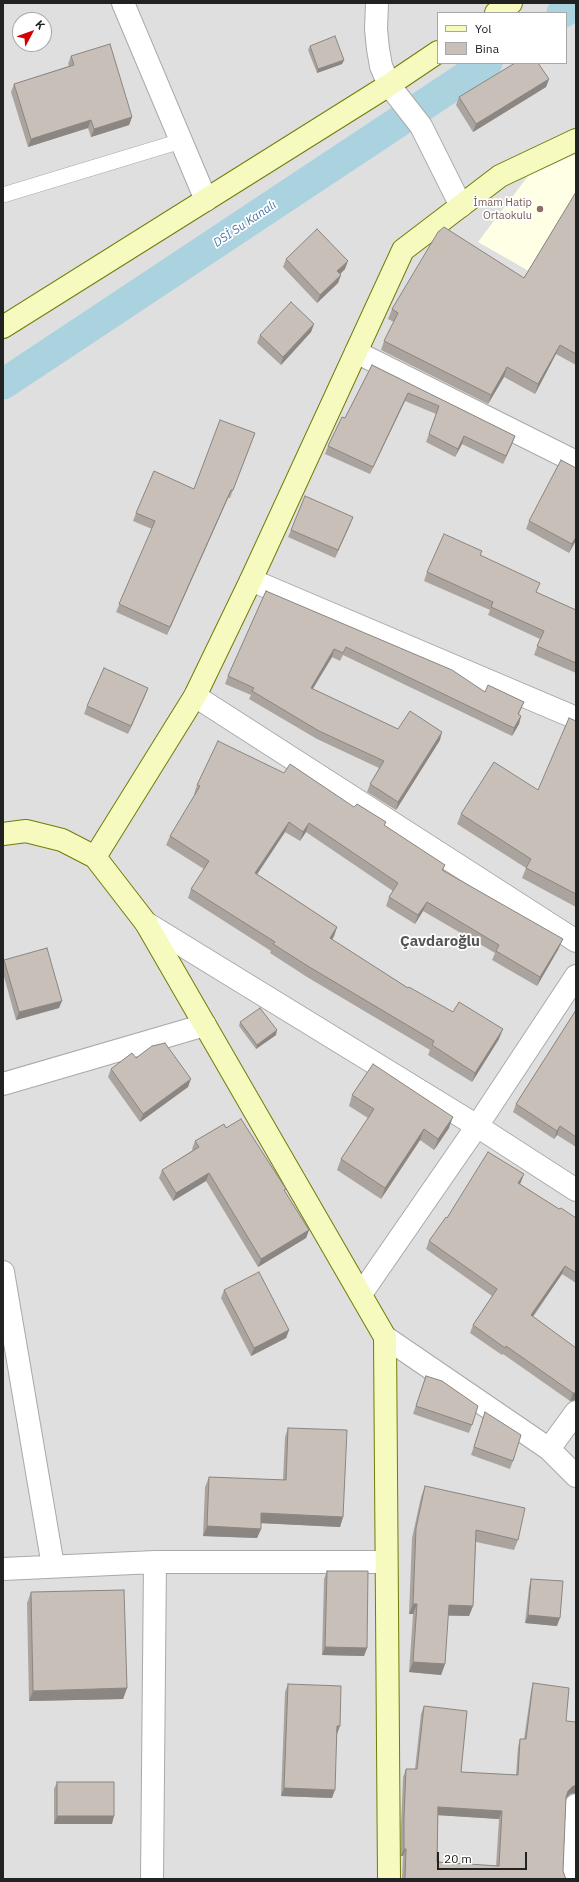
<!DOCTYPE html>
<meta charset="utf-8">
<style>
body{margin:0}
#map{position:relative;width:579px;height:1882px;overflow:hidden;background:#f2efe9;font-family:"IBM Plex Sans",sans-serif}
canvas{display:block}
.frame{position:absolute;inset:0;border:4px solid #222;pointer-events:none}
.legend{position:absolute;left:437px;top:12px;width:130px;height:52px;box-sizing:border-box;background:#fff;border:1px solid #a7a7a7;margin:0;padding:5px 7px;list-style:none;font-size:12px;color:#222}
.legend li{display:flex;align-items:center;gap:8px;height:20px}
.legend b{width:20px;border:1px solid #a7a7a7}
.north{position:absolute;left:12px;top:12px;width:40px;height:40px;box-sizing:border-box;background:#fff;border:1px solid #a7a7a7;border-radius:50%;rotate:49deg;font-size:11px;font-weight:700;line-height:16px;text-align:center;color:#222}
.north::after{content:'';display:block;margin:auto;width:14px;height:18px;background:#d40000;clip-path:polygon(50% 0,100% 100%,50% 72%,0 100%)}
.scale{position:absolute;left:437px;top:1852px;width:90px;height:18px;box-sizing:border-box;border:2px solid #222;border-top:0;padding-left:5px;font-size:12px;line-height:14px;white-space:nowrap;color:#222;-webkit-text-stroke:3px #fff;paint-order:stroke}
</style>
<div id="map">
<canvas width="579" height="1882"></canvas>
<div class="frame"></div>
<ul class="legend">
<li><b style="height:5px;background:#f7fabf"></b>Yol</li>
<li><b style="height:11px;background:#c7bfb8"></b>Bina</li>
</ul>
<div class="north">K</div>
<div class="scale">20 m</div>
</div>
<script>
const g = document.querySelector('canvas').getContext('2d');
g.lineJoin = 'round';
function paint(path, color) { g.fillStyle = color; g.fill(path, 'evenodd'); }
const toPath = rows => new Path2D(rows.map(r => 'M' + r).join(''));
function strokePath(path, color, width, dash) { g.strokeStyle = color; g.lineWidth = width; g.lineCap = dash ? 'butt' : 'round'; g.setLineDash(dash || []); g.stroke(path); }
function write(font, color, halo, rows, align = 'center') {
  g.font = font + ' "IBM Plex Sans",sans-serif'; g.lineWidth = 3.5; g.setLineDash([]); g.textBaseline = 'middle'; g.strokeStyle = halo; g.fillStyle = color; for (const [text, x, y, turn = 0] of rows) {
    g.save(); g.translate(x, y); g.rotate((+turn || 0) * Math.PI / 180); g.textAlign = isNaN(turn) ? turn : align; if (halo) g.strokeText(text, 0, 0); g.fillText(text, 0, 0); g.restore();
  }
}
paint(toPath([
 [3,3,576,3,576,1879,3,1879],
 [438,13,566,13,566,63,438,63],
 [20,20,44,20,44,44,20,44]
]), '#e0dfdf');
paint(toPath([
 [576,154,576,298,478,242,528,176]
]), '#ffffe5');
strokePath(toPath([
 [562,13,576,4],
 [3,384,487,63]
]), '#aad3df', 31);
const lane = toPath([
 [3,195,181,141]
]);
const street = toPath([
 [123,3,206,200],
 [377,3,376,29,378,49,381,66,389,85,421,126,461,206],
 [356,352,576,462],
 [251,580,576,718],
 [195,696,576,941],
 [146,923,477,1126,576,1190],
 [3,1084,205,1025],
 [3,1272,53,1566],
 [361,1294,477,1126,576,976],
 [385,1337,549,1449,576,1476],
 [549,1449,576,1412],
 [3,1569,155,1562,386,1562],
 [152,1879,155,1562],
 [573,1879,576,1805]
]);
const secondary = toPath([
 [496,13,511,3],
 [3,327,389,85,438,52],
 [3,834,26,831,62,840,95,857,146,923,385,1337,389,1879],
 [95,857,195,696,251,580,403,250,500,176,576,140]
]);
strokePath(lane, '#a9a9a9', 16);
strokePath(street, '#a9a9a9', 24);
strokePath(secondary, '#707d05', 24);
strokePath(lane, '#fff', 15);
strokePath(street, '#fff', 22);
strokePath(secondary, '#f7fabf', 22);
paint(toPath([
 [310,46,344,60,342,64,317,73,308,50],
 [71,56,132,117,129,125,91,137,88,128,28,147,11,92,14,84,69,66,68,64],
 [549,79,546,87,473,132,456,105,459,97],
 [576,192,576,365,556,354,535,394,504,377,488,404,381,350,384,341,394,322,388,319,392,309,524,278],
 [286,259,345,269,340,274,338,283,317,303,283,267],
 [314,324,311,332,281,365,257,343,260,335],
 [372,365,515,436,512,444,503,464,462,444,455,457,426,442,436,414,405,401,370,474,325,454,328,446,345,418],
 [255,433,230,498,228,498,167,635,116,612,152,529,133,521,136,513,194,489],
 [576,468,576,540,569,553,526,529,529,521],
 [353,517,335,558,288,537,291,530],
 [480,555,536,592,576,610,576,673,534,655,540,639,488,615,490,610,424,581,427,572],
 [266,591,485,692,524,702,519,714,521,716,519,724,512,736,343,655,340,661,332,657,313,689,398,729,440,740,396,810,367,792,370,784,379,768,317,739,249,699,251,695,225,684,228,676],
 [148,688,145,696,128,734,84,714,87,706],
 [576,721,576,907,522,878,526,868,457,824,461,814,538,790],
 [197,785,354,807,386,822,384,826,445,865,443,870,559,948,537,986,492,960,495,953,423,911,415,924,386,906,389,897,393,891,306,832,300,841,285,832,257,874,337,927,334,936,332,940,408,988,499,1039,472,1082,428,1055,430,1050,307,977,270,953,271,951,188,898,191,889,204,869,166,845,170,836,195,795,194,794],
 [4,960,59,1008,16,1020,3,973,3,964],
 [576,1010,576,1147,557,1135,554,1139,513,1112,516,1104],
 [240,1022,276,1035,256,1049,239,1026],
 [136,1058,188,1087,140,1122,108,1077,111,1069],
 [352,1095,449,1128,434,1150,420,1140,381,1199,337,1170,341,1159,368,1118,349,1106],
 [226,1128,285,1192,309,1230,306,1238,258,1267,206,1181,173,1201,159,1178,162,1170,193,1150,192,1149,195,1141],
 [521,1182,520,1184,559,1209,576,1218,576,1283,562,1274,533,1317,576,1348,576,1400,570,1401,503,1354,502,1355,470,1333,473,1325,492,1296,426,1249,429,1241,447,1218],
 [224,1290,289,1330,286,1338,251,1356,221,1298],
 [426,1376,472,1425,469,1433,413,1414],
 [485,1412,513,1461,510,1469,471,1455],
 [288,1428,343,1517,340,1527,261,1523,261,1529,257,1538,203,1536,205,1487,209,1477,283,1480,285,1437],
 [425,1486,518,1540,514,1550,476,1542,473,1606,469,1616,448,1616,445,1664,441,1675,409,1672,413,1614,409,1614,412,1538,421,1497],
 [327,1571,367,1648,364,1656,322,1655,324,1579],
 [531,1579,557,1626,525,1623,529,1587],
 [31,1592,127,1688,123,1699,29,1701,27,1603],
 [533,1683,566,1721,570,1794,566,1798,563,1871,565,1877,567,1879,402,1879,403,1856,401,1856,401,1826,403,1777,406,1769,415,1769,421,1714,424,1706,461,1772,516,1775,518,1747,520,1739,524,1739,531,1691],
 [438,1815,499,1819,496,1866,437,1862],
 [288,1684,337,1734,332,1798,281,1796,285,1692],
 [57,1782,112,1824,54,1824,54,1789]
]), '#aba49e');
paint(toPath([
 [344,60,342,64,317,73,318,69],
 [549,79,546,87,473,132,476,124],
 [132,117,129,125,91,137,94,129],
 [91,120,88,128,28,147,31,139],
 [348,261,345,269,335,279,337,271],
 [341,275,338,283,317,303,320,295],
 [314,324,311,332,281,365,283,357],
 [560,345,556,354,535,394,538,384],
 [507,367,504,377,488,404,491,395],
 [408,393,405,401,370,474,373,467],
 [464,436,462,444,455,457,458,449],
 [515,436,512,444,503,464,506,456],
 [231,490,228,498,167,635,170,627],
 [353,517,350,525,335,558,338,550],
 [576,537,576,540,569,553,572,544],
 [334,649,332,657,308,696,311,688],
 [148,688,145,696,128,734,131,726],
 [521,716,519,724,512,736,514,728],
 [442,732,440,740,396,810,398,802],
 [289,822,285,832,252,882,255,873],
 [309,823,306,832,300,841,303,832],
 [427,902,423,911,415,924,418,915],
 [337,927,334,936,327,948,330,938],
 [563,939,559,948,537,986,540,977],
 [62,1001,59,1008,16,1020,19,1012],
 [503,1029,499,1039,472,1082,475,1073],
 [277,1030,276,1035,256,1049,257,1045],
 [191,1079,188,1087,140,1122,143,1114],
 [453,1117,449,1128,434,1150,438,1139],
 [560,1126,557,1135,554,1139,557,1131],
 [424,1129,420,1140,381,1199,385,1188],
 [209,1173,206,1181,173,1201,176,1193],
 [524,1174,521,1182,515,1191,518,1183],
 [309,1230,306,1238,258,1267,261,1259],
 [565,1266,562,1274,528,1323,531,1315],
 [289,1330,286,1338,251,1356,254,1348],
 [573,1393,576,1393,576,1400,570,1401],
 [261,1513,343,1517,340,1527,258,1523],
 [207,1526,261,1529,257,1538,203,1536],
 [413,1604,417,1604,413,1614,409,1614],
 [449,1605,473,1606,469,1616,445,1615],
 [528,1615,560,1618,557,1626,525,1623],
 [325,1647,367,1648,364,1656,322,1655],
 [413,1662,445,1664,441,1675,409,1672],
 [127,1688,123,1699,29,1701,33,1691],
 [337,1726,340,1726,337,1734,334,1733],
 [573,1786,576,1786,576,1793,570,1794,565,1799,568,1791],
 [284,1788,335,1790,332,1798,281,1796],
 [438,1807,502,1811,499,1819,435,1815],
 [57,1816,114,1816,112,1824,54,1824],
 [404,1849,406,1849,403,1856,401,1856]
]), '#8b8681');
const building = toPath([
 [335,36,344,60,318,69,310,46,335,36],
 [110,44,132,117,94,129,91,120,31,139,14,84,74,65,71,56,110,44],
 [515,63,538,63,549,79,476,124,459,97,515,63],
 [576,192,576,354,560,345,538,384,507,367,491,395,384,341,398,313,392,309,438,232,444,227,524,278,576,192],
 [317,229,348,261,337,271,341,275,320,295,286,259,317,229],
 [291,302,314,324,283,357,260,335,291,302],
 [372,365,515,436,506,456,464,436,458,449,429,434,439,406,408,393,373,467,328,446,342,417,345,418,372,365],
 [220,420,255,433,233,490,231,490,170,627,119,604,155,521,136,513,154,471,194,489,220,420],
 [561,460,576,468,576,537,572,544,529,521,561,460],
 [305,496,353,517,338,550,291,530,305,496],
 [444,534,482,551,480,555,540,583,536,592,576,610,576,663,537,646,544,631,491,607,493,602,427,572,444,534],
 [266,591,452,670,485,692,488,685,524,702,518,714,521,716,514,728,346,647,343,653,334,649,311,688,398,729,410,711,442,732,398,802,370,784,384,761,319,731,252,691,254,688,228,676,266,591],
 [104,668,148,688,131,726,87,706,104,668],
 [569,718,576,721,576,894,526,868,531,859,461,814,494,762,538,790,569,718],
 [218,741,284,773,290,764,354,807,357,804,386,822,384,825,445,865,442,870,563,939,540,977,496,951,499,945,427,902,418,915,389,897,398,883,309,823,303,832,289,822,255,873,337,927,330,938,408,988,409,987,453,1012,459,1002,503,1029,475,1073,432,1045,434,1041,311,968,273,944,275,942,191,889,209,861,170,836,200,786,197,785,218,741],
 [47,948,62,1001,19,1012,4,960,47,948],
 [260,1008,277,1030,257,1045,240,1022,260,1008],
 [576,1010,576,1137,560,1126,557,1131,516,1104,576,1010],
 [165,1043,191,1079,143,1114,111,1069,132,1053,136,1058,152,1046,165,1043],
 [373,1064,453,1117,438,1139,424,1129,385,1188,341,1159,374,1109,352,1095,373,1064],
 [241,1119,286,1189,284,1190,309,1230,261,1259,209,1173,176,1193,162,1170,199,1147,195,1141,224,1124,226,1128,241,1119],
 [488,1152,524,1174,518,1183,559,1209,561,1208,576,1218,576,1273,565,1266,531,1315,576,1348,576,1393,573,1393,506,1346,505,1348,473,1325,497,1289,429,1241,446,1217,447,1218,488,1152],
 [259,1272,289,1330,254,1348,224,1290,259,1272],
 [426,1376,442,1381,478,1406,472,1425,416,1406,426,1376],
 [485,1412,521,1435,513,1461,474,1447,485,1412],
 [288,1428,347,1430,343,1517,261,1513,261,1529,207,1526,209,1477,286,1480,288,1428],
 [425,1486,525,1508,518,1540,476,1530,473,1606,449,1605,445,1664,413,1662,417,1604,413,1604,416,1528,425,1486],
 [327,1571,368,1571,367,1648,325,1647,327,1571],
 [531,1579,563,1581,560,1618,528,1615,531,1579],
 [124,1590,127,1688,33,1691,31,1592,124,1590],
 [533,1683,569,1688,566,1721,576,1722,576,1786,573,1786,568,1791,566,1797,563,1871,565,1877,567,1879,405,1879,406,1849,404,1849,404,1818,406,1769,417,1769,424,1706,467,1711,461,1772,518,1775,520,1739,526,1739,533,1683],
 [438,1807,502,1811,499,1866,437,1862,438,1807],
 [288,1684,341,1686,340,1726,337,1726,335,1790,284,1788,288,1684],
 [57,1782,114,1782,114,1816,57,1816,57,1782]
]);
paint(building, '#c7bfb8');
strokePath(building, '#8b8681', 1);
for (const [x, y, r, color] of [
 [540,209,4,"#8d6e63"]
]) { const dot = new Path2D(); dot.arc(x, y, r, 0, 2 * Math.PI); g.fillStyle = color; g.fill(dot); strokePath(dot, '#fff', 1.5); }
write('11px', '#785e54', '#fff', [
 ["İmam Hatip",532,203],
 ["Ortaokulu",532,216]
], 'right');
write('italic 12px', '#4a7aab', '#fff', [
 ["DSİ Su Kanalı",245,224,-34]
]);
write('bold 15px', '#555', '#fff', [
 ["Çavdaroğlu",440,942]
]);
</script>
